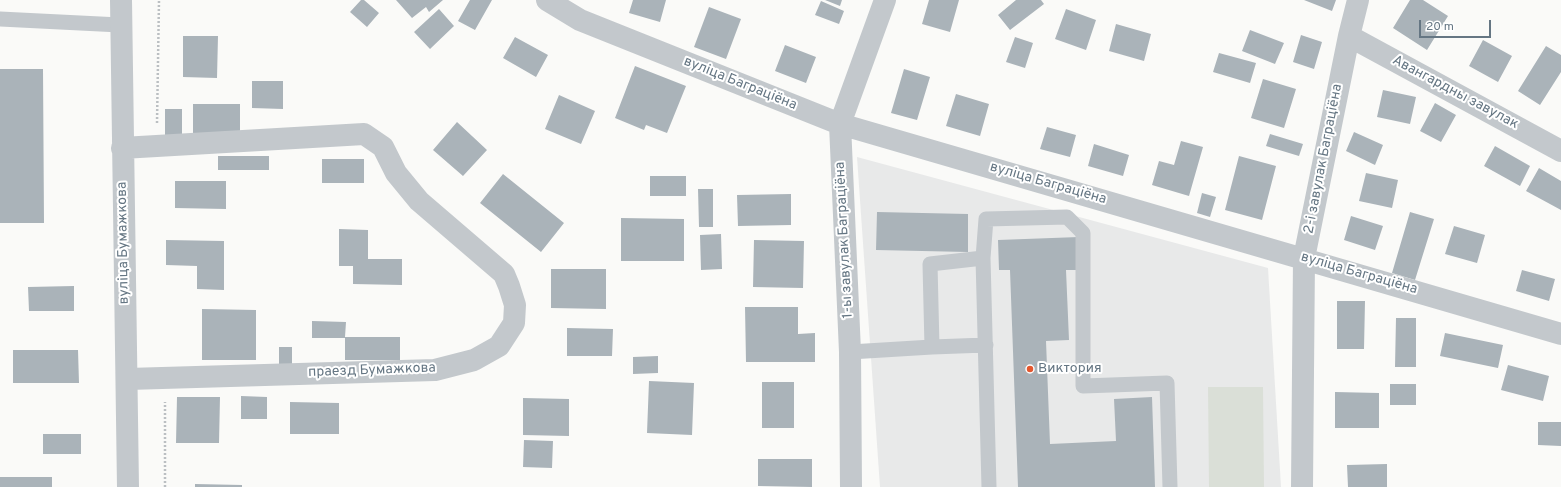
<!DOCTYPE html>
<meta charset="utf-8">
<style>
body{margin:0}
#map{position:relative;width:1561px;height:487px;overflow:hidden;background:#fafaf8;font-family:Overpass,sans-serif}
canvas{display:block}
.scale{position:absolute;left:1419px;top:20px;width:72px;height:18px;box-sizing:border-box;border:2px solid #657683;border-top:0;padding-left:5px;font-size:12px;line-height:14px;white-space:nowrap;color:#657683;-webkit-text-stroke:3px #fff;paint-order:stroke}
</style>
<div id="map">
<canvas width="1561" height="487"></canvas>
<div class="scale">20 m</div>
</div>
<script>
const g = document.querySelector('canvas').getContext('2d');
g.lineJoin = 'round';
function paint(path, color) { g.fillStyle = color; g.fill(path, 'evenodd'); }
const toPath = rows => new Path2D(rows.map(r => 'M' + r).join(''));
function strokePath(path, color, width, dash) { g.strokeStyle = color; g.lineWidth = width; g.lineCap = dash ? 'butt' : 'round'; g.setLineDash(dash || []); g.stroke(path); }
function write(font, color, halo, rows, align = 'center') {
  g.font = font + ' Overpass,sans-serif'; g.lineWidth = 4; g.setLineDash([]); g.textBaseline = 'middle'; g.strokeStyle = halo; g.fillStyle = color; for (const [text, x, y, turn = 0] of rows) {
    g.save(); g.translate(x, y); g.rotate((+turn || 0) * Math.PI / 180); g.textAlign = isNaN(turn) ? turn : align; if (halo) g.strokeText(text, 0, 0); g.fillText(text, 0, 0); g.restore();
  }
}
paint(toPath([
 [857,157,1268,268,1281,487,880,487]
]), '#e8e9e9');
paint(toPath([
 [1208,387,1263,387,1264,487,1209,487]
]), '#dadfd7');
paint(toPath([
 [361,0,364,0,379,13,367,27,350,12],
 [396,0,443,0,429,12,426,7,412,18],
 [470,0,492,0,475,30,458,21],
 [633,0,666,0,660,22,629,13],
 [825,0,842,0,840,6],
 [929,0,959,0,950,32,922,24],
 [1016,0,1041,0,1044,4,1010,30,998,15],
 [1304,0,1336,0,1332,11],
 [1410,0,1423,0,1448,16,1427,50,1393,28],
 [821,1,844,11,839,24,815,15],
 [709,7,741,19,726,59,694,47],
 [439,9,454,26,430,49,414,32],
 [1066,9,1096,20,1086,50,1055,39],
 [1116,24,1151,34,1144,61,1109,51],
 [1250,30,1284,43,1275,64,1242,51],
 [1301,35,1322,42,1314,69,1293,62],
 [183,36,218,36,217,78,183,77],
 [515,37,548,55,536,77,503,58],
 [1015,37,1033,43,1025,68,1006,62],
 [1483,40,1512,56,1498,82,1469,66],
 [785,45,816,57,806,83,775,71],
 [1546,46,1561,55,1561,72,1540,105,1518,91],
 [1219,53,1256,63,1250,83,1213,72],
 [635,66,686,86,667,133,646,125,644,130,615,118],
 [0,69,43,69,44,223,0,223],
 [904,69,930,77,917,120,891,113],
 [1263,79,1296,89,1284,128,1251,118],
 [252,81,283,81,283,109,252,108],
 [1383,90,1416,97,1410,124,1377,117],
 [956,94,989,104,980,136,946,126],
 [559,95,595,111,581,144,545,129],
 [1435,103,1456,115,1441,142,1420,131],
 [193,104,240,104,240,135,193,135],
 [165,109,182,109,182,138,165,138],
 [457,122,487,150,463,176,433,150],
 [1047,127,1076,135,1070,157,1040,149],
 [1354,132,1383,145,1375,165,1346,151],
 [1270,134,1303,144,1299,156,1266,146],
 [1181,141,1203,147,1189,196,1152,185,1159,161,1174,165],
 [1094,144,1129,155,1123,176,1088,166],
 [1495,146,1530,166,1520,186,1484,166],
 [218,156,269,156,269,170,218,170],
 [1239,156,1276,166,1262,220,1225,210],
 [322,159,364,159,364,183,322,183],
 [1539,168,1561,181,1561,210,1526,191],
 [1366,173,1398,180,1392,208,1359,201],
 [503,174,564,223,541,252,480,203],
 [650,176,686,176,686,196,650,196],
 [175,181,226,181,226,209,175,208],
 [698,189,713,189,713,227,699,227],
 [1202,193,1216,197,1210,217,1197,213],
 [791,194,791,225,738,226,737,195],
 [877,212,968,214,968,252,876,250],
 [1410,212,1434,219,1415,280,1392,273],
 [1351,216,1383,226,1375,250,1344,240],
 [621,218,684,219,684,261,621,261],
 [1454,226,1485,235,1477,263,1445,254],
 [339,229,368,230,368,259,402,259,402,285,353,284,353,266,339,266],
 [721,234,722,269,701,270,700,235],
 [1079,237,1080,270,1066,270,1069,340,1046,341,1050,444,1116,441,1114,399,1152,397,1155,487,1018,487,1010,270,999,270,998,240],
 [166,240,224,241,224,290,197,289,197,266,166,265],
 [754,240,804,241,803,288,753,287],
 [551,269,606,269,606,309,551,308],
 [1522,270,1555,279,1549,301,1516,291],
 [74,286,74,311,29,311,28,287],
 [1337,301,1365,301,1364,349,1337,349],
 [745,307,798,307,798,334,815,333,815,362,746,362],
 [202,309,256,310,256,360,202,360],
 [1396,318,1416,318,1416,367,1395,367],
 [312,321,346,322,345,337,400,337,400,360,345,360,345,338,312,338],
 [567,328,613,329,612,356,567,356],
 [1445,333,1503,345,1498,368,1440,356],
 [279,347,292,347,292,365,279,364],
 [13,350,78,350,79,383,13,383],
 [658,356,658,373,633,374,633,357],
 [1508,365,1549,376,1543,401,1501,390],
 [649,381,694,383,692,435,647,433],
 [762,382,794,382,794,428,762,428],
 [1390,384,1416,384,1416,405,1390,405],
 [1335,392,1379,393,1379,428,1335,428],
 [241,396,267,397,267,419,241,419],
 [177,397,220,397,219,443,176,443],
 [523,398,569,399,569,436,523,435],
 [290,402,339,403,339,434,290,434],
 [1538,422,1561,422,1561,446,1538,445],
 [43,434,81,434,81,454,43,454],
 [524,440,553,441,552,468,523,467],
 [758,459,812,459,812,487,758,486],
 [1387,464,1387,487,1348,487,1347,465],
 [0,477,52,477,52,487,0,487],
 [195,484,242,485,242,487,195,487]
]), '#aab3b9');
strokePath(toPath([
 [157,123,159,0],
 [165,487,165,402]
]), '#bbbfc2', 2.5, [2, 2]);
strokePath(toPath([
 [0,19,120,25],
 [983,258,989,487],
 [932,347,986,345],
 [850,352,932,347,930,264,983,258,986,219,1067,217,1083,233,1083,386,1167,383,1170,487]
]), '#c3c8cc', 15);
strokePath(toPath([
 [121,0,128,487],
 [547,0,580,20,840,124,1561,334],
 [1349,36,1561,151],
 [122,148,364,134,383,147,396,173,419,201,504,274,509,286,515,305,514,323,499,346,474,360,435,370,128,379],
 [851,487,850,352,840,124,885,0],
 [1302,487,1304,258,1349,36,1358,0]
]), '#c3c8cc', 22);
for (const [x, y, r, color] of [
 [1030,369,4,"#e4572e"]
]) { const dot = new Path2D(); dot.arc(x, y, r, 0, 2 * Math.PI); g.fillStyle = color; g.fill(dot); strokePath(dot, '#fff', 1.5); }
write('14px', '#657683', '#fff', [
 ["вуліца Баграціёна",740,84,22],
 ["Авангардны завулак",1455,93,28],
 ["2-і завулак Баграціёна",1324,159,-79],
 ["вуліца Баграціёна",1048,184,16],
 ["1-ы завулак Баграціёна",845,240,-93],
 ["вуліца Бумажкова",124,243,-91],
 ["вуліца Баграціёна",1359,274,16],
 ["праезд Бумажкова",372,371,-2]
]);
write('14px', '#657683', '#fff', [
 ["Виктория",1038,369]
], 'left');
</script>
